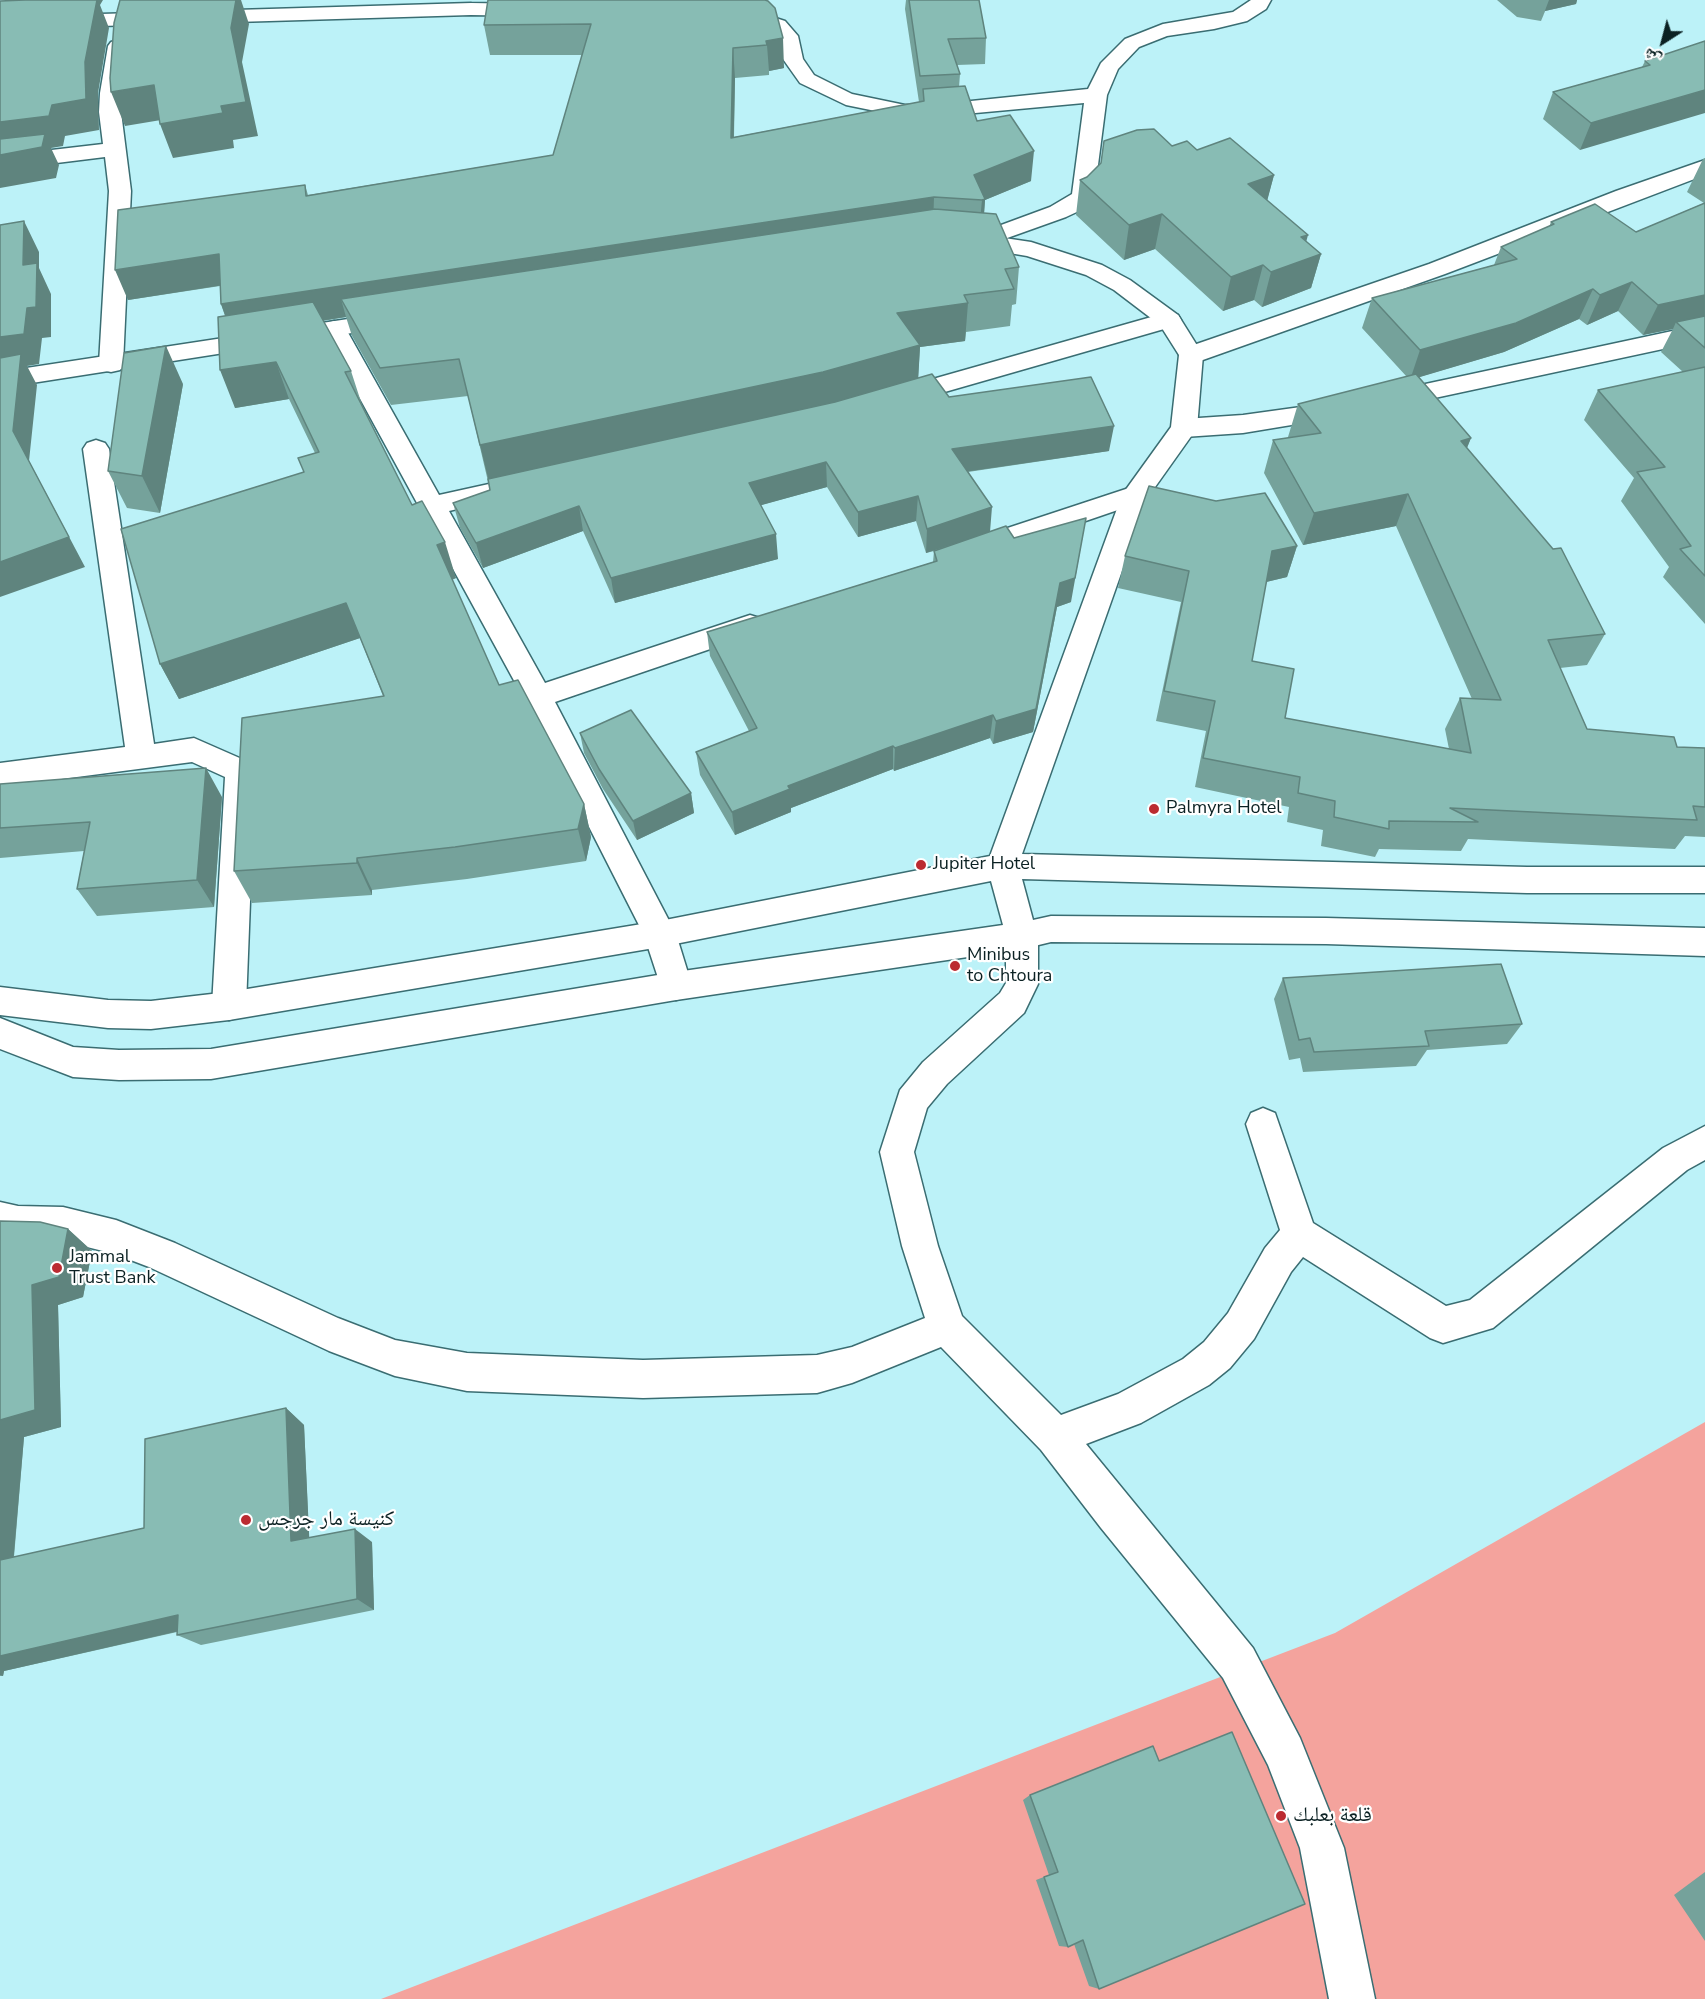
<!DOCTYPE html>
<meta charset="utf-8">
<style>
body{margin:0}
#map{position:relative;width:1705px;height:1999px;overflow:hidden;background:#bcf2f8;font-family:"Nunito Sans","Noto Naskh Arabic",sans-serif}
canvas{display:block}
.north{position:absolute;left:1633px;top:12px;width:60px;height:60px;-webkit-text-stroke:4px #fff;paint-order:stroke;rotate:216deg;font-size:16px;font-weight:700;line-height:24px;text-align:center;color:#0b2123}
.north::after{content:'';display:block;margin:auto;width:21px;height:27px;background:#0b2123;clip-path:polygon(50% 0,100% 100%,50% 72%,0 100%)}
</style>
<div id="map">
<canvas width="1705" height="1999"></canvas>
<div class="north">ش</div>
</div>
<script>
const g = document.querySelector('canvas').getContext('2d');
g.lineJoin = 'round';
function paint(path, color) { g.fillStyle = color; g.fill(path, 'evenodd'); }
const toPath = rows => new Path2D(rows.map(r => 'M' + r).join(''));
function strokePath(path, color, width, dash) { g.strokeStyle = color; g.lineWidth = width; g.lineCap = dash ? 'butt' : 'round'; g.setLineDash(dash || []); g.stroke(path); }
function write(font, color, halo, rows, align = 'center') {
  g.font = font + ' "Nunito Sans","Noto Naskh Arabic",sans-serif'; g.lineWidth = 4.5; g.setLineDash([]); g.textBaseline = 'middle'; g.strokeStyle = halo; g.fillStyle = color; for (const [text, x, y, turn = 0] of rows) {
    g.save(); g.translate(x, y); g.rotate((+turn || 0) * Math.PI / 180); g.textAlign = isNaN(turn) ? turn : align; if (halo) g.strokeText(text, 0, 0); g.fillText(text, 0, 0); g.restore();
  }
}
paint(toPath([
 [1705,1422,1705,1999,381,1999,1335,1633]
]), '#f4a39d');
const minor = toPath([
 [1251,0,1271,0,1266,9,1247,21,1214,29,1167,36,1139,47,1118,69,1107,95,1094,196,1091,201,1081,210,1066,217,982,247,974,245,970,240,974,235,1050,207,1072,194,1084,103,932,117,905,117,846,105,800,83,783,59,778,37,771,29,731,20,728,16,731,12,738,10,757,12,785,21,798,36,803,59,814,75,852,94,905,105,932,105,1088,89,1101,63,1125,39,1163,24,1233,12,1251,0],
 [471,3,530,4,537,6,540,10,537,14,530,16,471,15,0,29,0,17,471,3],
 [118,40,125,42,128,46,121,112,131,191,123,364,120,370,111,372,102,370,99,364,109,191,105,157,0,170,0,156,103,144,99,112,100,93,108,46,111,42,118,40],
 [1705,160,1705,175,1445,274,1200,361,1191,363,1182,361,1179,355,1182,349,1429,264,1616,191,1705,160],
 [1169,312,1178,315,1181,320,1178,325,896,406,887,404,883,398,887,392,1169,312],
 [334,321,343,324,346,329,439,495,507,480,516,483,520,489,516,495,449,511,545,683,750,615,760,618,764,625,760,632,555,702,676,934,692,986,688,996,676,1000,664,996,644,935,523,697,322,329,325,324,334,321],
 [1705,324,1705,340,1388,408,1379,406,1375,400,1379,394,1388,392,1705,324],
 [1337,402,1346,404,1350,410,1346,416,1243,433,1184,437,1175,434,1171,428,1175,422,1184,419,1243,415,1337,402],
 [96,440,105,443,109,449,154,744,194,738,251,763,255,771,246,1006,241,1016,229,1020,217,1016,212,1006,225,777,192,762,0,787,0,763,125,747,83,449,87,443,96,440],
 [1135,486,1144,489,1148,495,1144,501,969,561,959,558,955,551,959,544,1135,486],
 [1022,923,1033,926,1038,936,1038,984,1024,1013,947,1084,927,1108,914,1152,938,1246,962,1316,1061,1415,1118,1394,1183,1359,1204,1342,1228,1313,1265,1248,1280,1230,1246,1124,1251,1113,1263,1108,1275,1113,1313,1223,1446,1306,1470,1300,1663,1148,1705,1126,1705,1160,1687,1170,1493,1328,1443,1343,1430,1338,1303,1257,1291,1272,1254,1339,1230,1368,1209,1385,1141,1423,1086,1444,1253,1648,1300,1738,1344,1848,1375,1999,1329,1999,1300,1848,1268,1765,1223,1678,1101,1528,1041,1450,941,1347,852,1383,817,1393,643,1398,467,1391,395,1376,329,1351,149,1267,115,1254,63,1241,18,1240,0,1236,0,1202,18,1206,63,1207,116,1220,175,1243,338,1318,395,1340,467,1353,643,1360,817,1355,852,1347,925,1318,902,1246,880,1152,900,1090,923,1062,1000,993,1006,983,1006,936,1011,926,1022,923]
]);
const major = toPath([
 [964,232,1031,242,1102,265,1130,280,1178,315,1203,355,1197,428,1148,497,1022,854,1527,867,1705,867,1705,893,1527,893,1022,879,1033,920,1051,916,1326,918,1705,928,1705,956,1326,944,1051,942,1022,949,676,1000,211,1079,119,1080,73,1077,0,1049,0,1018,73,1047,119,1050,211,1049,676,972,1003,925,991,881,660,947,229,1020,151,1029,108,1028,0,1015,0,987,108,1000,151,1001,229,992,660,921,990,856,1122,495,1171,427,1179,355,1160,325,1114,290,1086,275,1027,256,956,244,952,239,956,234,964,232],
 [394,312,403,315,406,320,403,325,0,388,0,372,394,312]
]);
strokePath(minor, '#3a6d72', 3);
strokePath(major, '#3a6d72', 3);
paint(minor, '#fff');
paint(major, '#fff');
paint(toPath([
 [765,0,784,68,769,71,769,75,735,78,734,137,919,102,905,9,906,0,979,0,986,38,985,64,957,65,960,74,959,87,977,121,1031,181,985,200,984,213,1019,267,1016,304,1012,305,1010,326,966,332,965,341,920,347,918,378,949,397,1109,451,968,472,990,532,1014,538,1071,602,1057,607,1033,732,993,744,990,738,894,771,893,769,791,808,791,812,735,835,700,775,696,752,749,731,710,656,707,632,933,562,934,551,926,553,916,521,858,537,827,487,761,505,778,559,615,603,583,531,483,568,460,528,453,503,490,490,468,396,391,405,352,336,346,317,323,321,351,371,362,405,412,505,456,578,452,580,499,685,584,804,591,837,586,861,467,879,372,890,372,895,252,903,234,871,383,696,360,638,179,699,160,664,304,472,315,453,289,399,235,408,225,316,221,304,220,286,128,300,305,185,308,195,553,155,582,55,490,55,484,25],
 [1497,0,1577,0,1576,4,1545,11,1541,21,1517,17],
 [1705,41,1580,150,1543,119,1553,92,1642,67,1645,61],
 [1172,146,1197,150,1274,175,1267,200,1306,242,1321,254,1311,288,1262,307,1254,300,1223,311,1155,249,1124,260,1076,215,1080,180],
 [1705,158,1705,624,1663,577,1669,567,1621,501,1634,478,1584,420,1598,390,1683,372,1661,352,1673,329,1643,335,1618,311,1587,325,1579,319,1504,352,1419,377,1471,438,1467,448,1605,634,1587,665,1560,668,1587,729,1677,747,1705,748,1705,837,1685,836,1675,849,1468,839,1461,851,1379,849,1375,857,1321,846,1323,830,1287,822,1289,807,1195,787,1206,731,1156,721,1181,602,1118,588,1125,556,1297,546,1287,577,1266,582,1252,661,1285,718,1449,749,1445,729,1460,698,1472,699,1396,526,1303,545,1264,473,1273,440,1289,438,1288,437,1298,404,1407,377,1362,328,1372,298,1494,265,1501,247,1549,227,1551,222,1636,232,1704,203,1687,192,1703,159],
 [183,384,160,513,127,508,108,471],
 [580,733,691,793,694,813,637,840,603,789,584,753],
 [0,784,222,797,214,907,97,916,77,889,84,851,0,858],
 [1283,978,1522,1024,1507,1044,1427,1050,1416,1066,1303,1072,1300,1058,1289,1060,1274,999],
 [0,1221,68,1229,92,1251,83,1297,58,1305,61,1427,24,1437,14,1557,144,1528,286,1408,304,1425,309,1537,372,1542,374,1610,201,1645,177,1635,177,1632,4,1671,3,1676,0,1676],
 [1159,1761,1099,1989,1089,1986,1074,1944,1068,1947,1059,1946,1036,1880,1049,1875,1023,1800,1030,1795],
 [1705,1872,1705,1941,1674,1895]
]), '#75a29b');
paint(toPath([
 [91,0,103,0,100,5,109,28,98,93,99,130,65,136,63,146,51,148,59,165,56,178,0,188,0,122,52,105,85,62],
 [236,0,241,0,249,24,242,62,258,136,233,140,234,148,173,158,160,124,231,28],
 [1549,0,1577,0,1576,4,1545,11,1541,21],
 [783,38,784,68,769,71,767,45,766,41],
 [733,48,735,78,733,168,731,138],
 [154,85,167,119,125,126,111,92],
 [1705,90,1705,113,1580,150,1591,123],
 [1034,151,1031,181,985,200,983,229,979,231,982,200,974,175],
 [1274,175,1265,209,1248,184],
 [934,197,933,228,341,299,346,317,232,334,221,304],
 [1162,214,1155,249,1124,260,1129,225],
 [24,221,39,252,39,268,51,294,51,337,42,338,39,364,27,366,37,385,29,461,85,567,0,597,0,562,13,431,0,370,0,337,23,265],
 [1308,235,1301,261,1321,254,1311,288,1262,307,1271,272,1301,237],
 [219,254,230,284,128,300,115,270],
 [1263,265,1254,300,1223,311,1231,277],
 [1632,282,1618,311,1587,325,1600,295],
 [1593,289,1579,319,1504,352,1410,380,1420,350],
 [1705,295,1705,321,1676,322,1673,329,1643,335,1658,305],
 [968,303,965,341,920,347,918,382,823,409,489,482,480,445,897,313],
 [166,346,183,384,160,513,142,476],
 [276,362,289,399,235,408,220,370],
 [1114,426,1109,451,950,474,952,449],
 [1471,438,1457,471,1461,441],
 [826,462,827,487,751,508,749,483],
 [1408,494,1396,526,1303,545,1314,513],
 [918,496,916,521,858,537,858,512],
 [579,506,583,531,483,568,476,543],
 [992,507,990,532,926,553,927,529],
 [1086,518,1071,602,1057,607,1033,732,993,744,996,721,1060,583],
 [776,534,778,559,615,603,611,578],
 [445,542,456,578,448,581,437,545],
 [1297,546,1287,577,1262,583,1272,551],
 [346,603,360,638,179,699,160,664],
 [993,715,990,738,894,771,895,748],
 [893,746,893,769,791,808,791,812,735,835,732,812,788,786],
 [206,768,222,797,214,907,197,880],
 [691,793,694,813,637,840,633,821],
 [584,804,591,837,586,861,578,829],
 [357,858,372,890,372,895,357,863],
 [68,1229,92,1251,83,1297,58,1305,61,1427,24,1437,12,1576,0,1571,0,1420,32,1285],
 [286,1408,304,1425,310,1554,291,1541],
 [355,1529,372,1542,374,1610,357,1599],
 [178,1615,201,1626,4,1671,3,1676,0,1675,0,1656]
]), '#5f847e');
const building = toPath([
 [25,0,97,0,85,62,86,99,52,105,49,116,0,122,0,1,25,0],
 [120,0,236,0,231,28,246,102,221,106,223,113,160,124,154,85,111,92,110,78,114,23,120,0],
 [488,0,765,0,768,1,775,8,783,38,766,41,767,45,733,48,731,138,924,101,923,89,965,86,977,121,1010,115,1034,151,974,175,985,199,982,200,934,197,221,304,219,254,115,270,118,210,305,185,306,196,553,155,591,24,484,25,488,0],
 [909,0,979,0,986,38,948,39,960,74,920,76,909,0],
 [1705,41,1705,90,1591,123,1553,92,1650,65,1645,61,1705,41],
 [1154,129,1172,146,1187,141,1197,150,1230,138,1274,175,1248,184,1308,235,1301,237,1321,254,1271,272,1263,265,1231,277,1162,214,1129,225,1080,180,1087,177,1101,163,1104,141,1137,130,1154,129],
 [45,134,42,147,0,155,0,139,45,134],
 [1705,203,1705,295,1658,305,1632,282,1600,295,1593,289,1516,323,1420,350,1372,298,1517,259,1501,247,1554,224,1551,222,1595,204,1636,232,1705,203],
 [935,209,996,214,1019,267,1005,269,1014,289,964,295,968,303,897,313,920,345,823,372,480,445,459,359,380,368,341,299,935,209],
 [24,221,23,265,37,263,36,307,27,308,24,334,0,337,0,225,24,221],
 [313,302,351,371,345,372,412,505,422,501,445,542,437,545,499,685,518,680,584,804,578,829,455,847,357,858,357,863,234,871,242,718,384,696,346,603,160,664,121,529,304,472,298,458,319,452,276,362,220,370,218,317,313,302],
 [1705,316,1705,348,1676,322,1705,316],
 [166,346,142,476,108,471,124,353,166,346],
 [21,354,13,431,69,537,0,562,0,358,21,354],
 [1705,367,1705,576,1680,549,1691,546,1637,472,1665,467,1598,390,1705,367],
 [932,374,949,397,1091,377,1114,426,952,449,992,507,927,529,918,496,858,512,826,462,749,483,776,534,611,578,579,506,476,543,453,503,490,490,488,479,835,402,932,374],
 [1416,374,1471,438,1461,441,1553,549,1561,548,1605,634,1548,640,1587,729,1674,737,1677,747,1705,748,1705,807,1693,806,1697,820,1450,808,1478,822,1389,821,1389,829,1334,817,1335,801,1298,793,1300,777,1203,758,1215,701,1164,691,1189,571,1125,556,1149,486,1216,501,1265,493,1297,546,1272,551,1252,661,1294,669,1285,718,1471,753,1460,698,1501,700,1408,494,1314,513,1273,440,1321,433,1298,404,1416,374],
 [1086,518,1075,578,1060,583,1036,709,996,721,993,715,895,748,893,746,788,786,790,789,732,812,696,752,757,728,707,632,937,561,934,551,1006,526,1014,538,1086,518],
 [631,710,691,793,633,821,599,769,580,733,631,710],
 [206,768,197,880,77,889,90,822,0,828,0,784,206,768],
 [1501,964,1522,1024,1425,1031,1429,1046,1314,1052,1310,1038,1299,1040,1283,978,1501,964],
 [0,1221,40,1222,68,1229,59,1277,32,1285,35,1410,0,1420,0,1221],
 [286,1408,291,1541,355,1529,357,1599,177,1635,178,1615,0,1656,0,1560,144,1528,145,1439,286,1408],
 [1232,1732,1305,1904,1099,1989,1083,1940,1068,1947,1044,1877,1058,1872,1030,1795,1153,1746,1159,1761,1232,1732]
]);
paint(building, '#88bcb4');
strokePath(building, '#5f847e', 1.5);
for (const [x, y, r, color] of [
 [1154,809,6,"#bb2b31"],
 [921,865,6,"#bb2b31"],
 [955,966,6,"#bb2b31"],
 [57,1268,6,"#bb2b31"],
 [246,1520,6,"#bb2b31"],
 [1281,1816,6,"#bb2b31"]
]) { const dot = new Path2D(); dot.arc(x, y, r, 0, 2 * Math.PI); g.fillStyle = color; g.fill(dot); strokePath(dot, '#fff', 2); }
write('18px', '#0b2123', '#fff', [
 ["Palmyra Hotel",1166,809],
 ["Jupiter Hotel",933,865],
 ["Minibus",967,956],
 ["to Chtoura",967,977],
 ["Jammal",69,1258],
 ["Trust Bank",69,1279]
], 'left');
write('21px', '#0b2123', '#fff', [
 ["كنيسة مار جرجس",258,1520],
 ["قلعة بعلبك",1293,1816]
], 'left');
</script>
